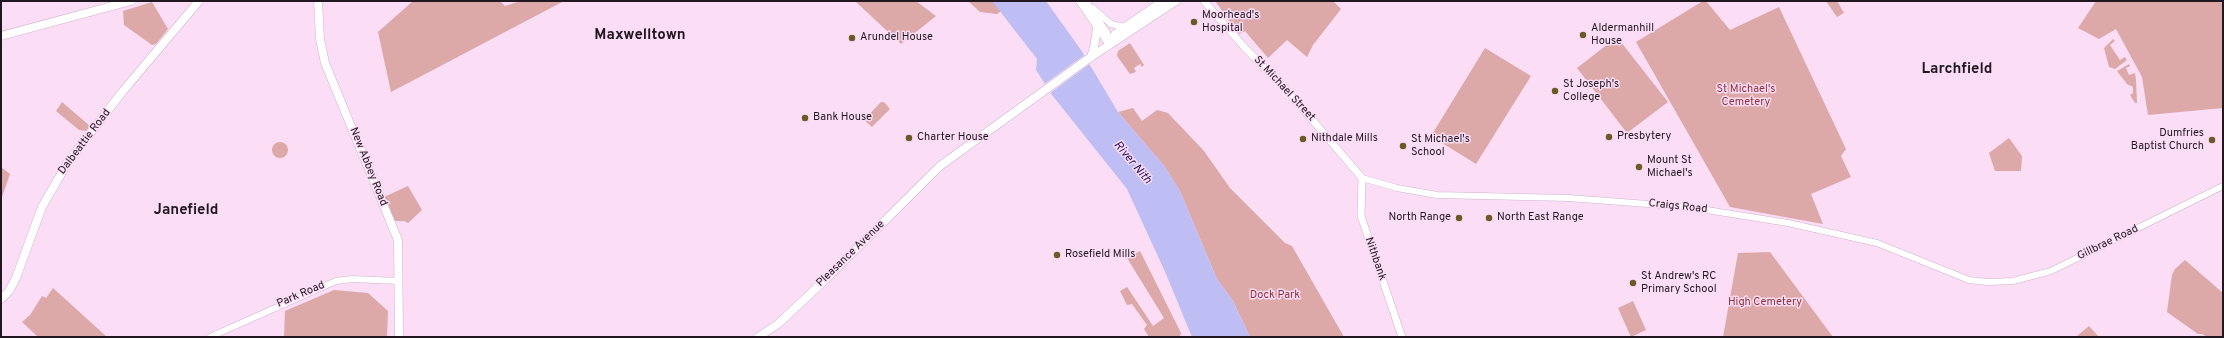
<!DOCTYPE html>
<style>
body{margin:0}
#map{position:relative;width:2224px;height:338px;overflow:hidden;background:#fbddf6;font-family:Overpass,sans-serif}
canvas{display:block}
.frame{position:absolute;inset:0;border:2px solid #211720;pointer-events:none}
</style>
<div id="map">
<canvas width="2224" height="338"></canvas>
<div class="frame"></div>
</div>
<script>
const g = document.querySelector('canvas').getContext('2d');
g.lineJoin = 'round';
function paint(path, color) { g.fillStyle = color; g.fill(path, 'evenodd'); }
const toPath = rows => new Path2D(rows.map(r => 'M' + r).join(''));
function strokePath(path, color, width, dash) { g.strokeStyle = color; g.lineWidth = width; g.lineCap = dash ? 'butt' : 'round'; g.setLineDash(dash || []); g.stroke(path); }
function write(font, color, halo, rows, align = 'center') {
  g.font = font + ' Overpass,sans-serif'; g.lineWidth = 3; g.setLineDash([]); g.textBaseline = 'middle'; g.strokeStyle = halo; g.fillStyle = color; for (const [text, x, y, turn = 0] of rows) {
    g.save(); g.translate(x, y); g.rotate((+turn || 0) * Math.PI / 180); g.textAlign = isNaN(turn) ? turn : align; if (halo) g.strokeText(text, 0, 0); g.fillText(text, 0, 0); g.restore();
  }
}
paint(toPath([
 [413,1,500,1,505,6,521,1,564,1,391,92,378,32],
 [855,1,916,1,936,16,901,44],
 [968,1,992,1,1001,11,997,14,980,12],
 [1215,1,1333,1,1341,9,1313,45,1307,57,1287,40,1268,58,1245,31,1239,34],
 [1703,1,1706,1,1730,30,1779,7,1846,149,1841,156,1851,177,1811,194,1823,224,1730,207,1636,42],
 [1826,1,1837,1,1844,13,1837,17],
 [2096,1,2223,1,2223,108,2148,115,2142,77,2116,29,2099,39,2078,28],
 [152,2,168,29,156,44,152,45,124,25,123,11],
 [1617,37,1668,102,1627,133,1577,68],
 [2113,39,2115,41,2110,45,2120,60,2125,57,2127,60,2115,69,2109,67,2104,48],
 [1130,43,1144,65,1142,67,1140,64,1134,68,1136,72,1130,74,1117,56,1118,51],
 [1485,48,1531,76,1476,164,1431,136],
 [2129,64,2130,66,2126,68,2129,75,2135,73,2136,80,2137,103,2135,103,2130,95,2133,93,2133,87,2127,84,2117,71],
 [62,102,90,126,86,131,79,130,56,111],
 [881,102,884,102,890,109,872,127,864,120],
 [1133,108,1142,121,1157,110,1168,113,1204,151,1230,188,1285,243,1292,246,1344,337,1250,337,1233,301,1217,279,1180,191,1165,167,1118,112],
 [2009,138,2022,156,2021,171,1995,171,1989,153],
 '272 150a8 8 0 1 1 16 0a8 8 0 1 1-16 0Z',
 [1,167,10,174,1,200],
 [408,186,422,210,408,223,404,221,395,221,384,197],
 [1140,251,1181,333,1180,337,1149,337,1144,329,1147,325,1132,304,1127,305,1120,291,1127,287,1153,326,1164,318,1127,258],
 [1770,252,1833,337,1723,337,1738,253],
 [2185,260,2223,293,2223,337,2207,337,2202,334,2198,334,2167,312,2172,275,2175,269],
 [53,288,107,337,38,337,22,322,30,315,42,296,46,298],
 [334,290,368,293,388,311,387,337,284,337,285,311],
 [1633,301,1646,330,1631,337,1618,308],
 [2089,326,2099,337,2076,337]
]), '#dca8a8');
paint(toPath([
 [992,1,1046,1,1081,50,1118,112,1165,167,1180,191,1217,279,1233,301,1250,337,1192,337,1166,274,1127,189,1052,95,1036,70,1037,59]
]), '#bebef5');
paint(toPath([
 [1086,54,1091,63,1049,94,1043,85]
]), '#fbddf6');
const tertiary = toPath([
 [1079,1,1109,45],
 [1086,1,1107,33,1109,43],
 [1093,8,1111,24,1125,27],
 [1362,178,1397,188,1437,195,1568,198,1688,207,1788,223,1877,243,1969,280,1987,282,2013,281,2051,271,2223,186],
 [210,337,336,281,352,279,399,281]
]);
const secondary = toPath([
 [1204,1,1244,47,1285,88,1362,178,1361,216,1402,337]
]);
const primary = toPath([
 [318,1,320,39,325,63,398,240,399,337],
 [1,36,131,1],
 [1109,45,1115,34,1163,1],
 [1091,57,1094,48,1097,28],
 [1,299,9,291,16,278,42,207,68,162,123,91,199,1],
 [758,337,778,324,826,279,940,166,1088,59,1176,1]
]);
strokePath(tertiary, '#cfb3cb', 7);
strokePath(secondary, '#cfb3cb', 8);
strokePath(primary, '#cfb3cb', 9);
strokePath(tertiary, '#fff', 6);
strokePath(secondary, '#fff', 7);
strokePath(primary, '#fff', 8);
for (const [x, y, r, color] of [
 [1194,22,4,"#6c5928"],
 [1583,35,4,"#6c5928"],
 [852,38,4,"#6c5928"],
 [1555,91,4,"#6c5928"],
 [805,118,4,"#6c5928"],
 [1609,137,4,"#6c5928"],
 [909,138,4,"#6c5928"],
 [1303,139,4,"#6c5928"],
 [2212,140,4,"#6c5928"],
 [1403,146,4,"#6c5928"],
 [1639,167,4,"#6c5928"],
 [1459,218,4,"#6c5928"],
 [1489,218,4,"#6c5928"],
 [1057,255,4,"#6c5928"],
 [1633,283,4,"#6c5928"]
]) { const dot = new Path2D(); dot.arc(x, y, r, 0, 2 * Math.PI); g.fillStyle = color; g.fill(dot); strokePath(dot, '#fbddf6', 1.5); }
write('11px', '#211720', '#fbddf6', [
 ["Moorhead's",1202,16],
 ["Hospital",1202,29],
 ["Aldermanhill",1591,29],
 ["House",1591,42],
 ["Arundel House",860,38],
 ["St Joseph's",1563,85],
 ["College",1563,98],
 ["Bank House",813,118],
 ["Dumfries",2204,134,"right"],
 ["Baptist Church",2204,147,"right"],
 ["Presbytery",1617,137],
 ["Charter House",917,138],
 ["Nithdale Mills",1311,139],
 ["St Michael's",1411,140],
 ["School",1411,153],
 ["Mount St",1647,161],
 ["Michael's",1647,174],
 ["North Range",1451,218,"right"],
 ["North East Range",1497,218],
 ["Rosefield Mills",1065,255],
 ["St Andrew's RC",1641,277],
 ["Primary School",1641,290]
], 'left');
write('11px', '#211720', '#fbddf6', [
 ["St Michael Street",1284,89,47],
 ["Dalbeattie Road",85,142,-53],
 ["New Abbey Road",368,167,68],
 ["Craigs Road",1678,207,6],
 ["Gillbrae Road",2108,243,-26],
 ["Pleasance Avenue",851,254,-44],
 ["Nithbank",1375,259,71],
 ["Park Road",301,295,-23]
]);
write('11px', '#8e313a', '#fbddf6', [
 ["St Michael's",1746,90],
 ["Cemetery",1746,103],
 ["Dock Park",1275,296],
 ["High Cemetery",1765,303]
]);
write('italic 12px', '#281865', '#fbddf6', [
 ["River Nith",1132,163,50]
]);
write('bold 15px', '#211720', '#fbddf6', [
 ["Maxwelltown",640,36],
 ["Larchfield",1957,70],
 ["Janefield",186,211]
]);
</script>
